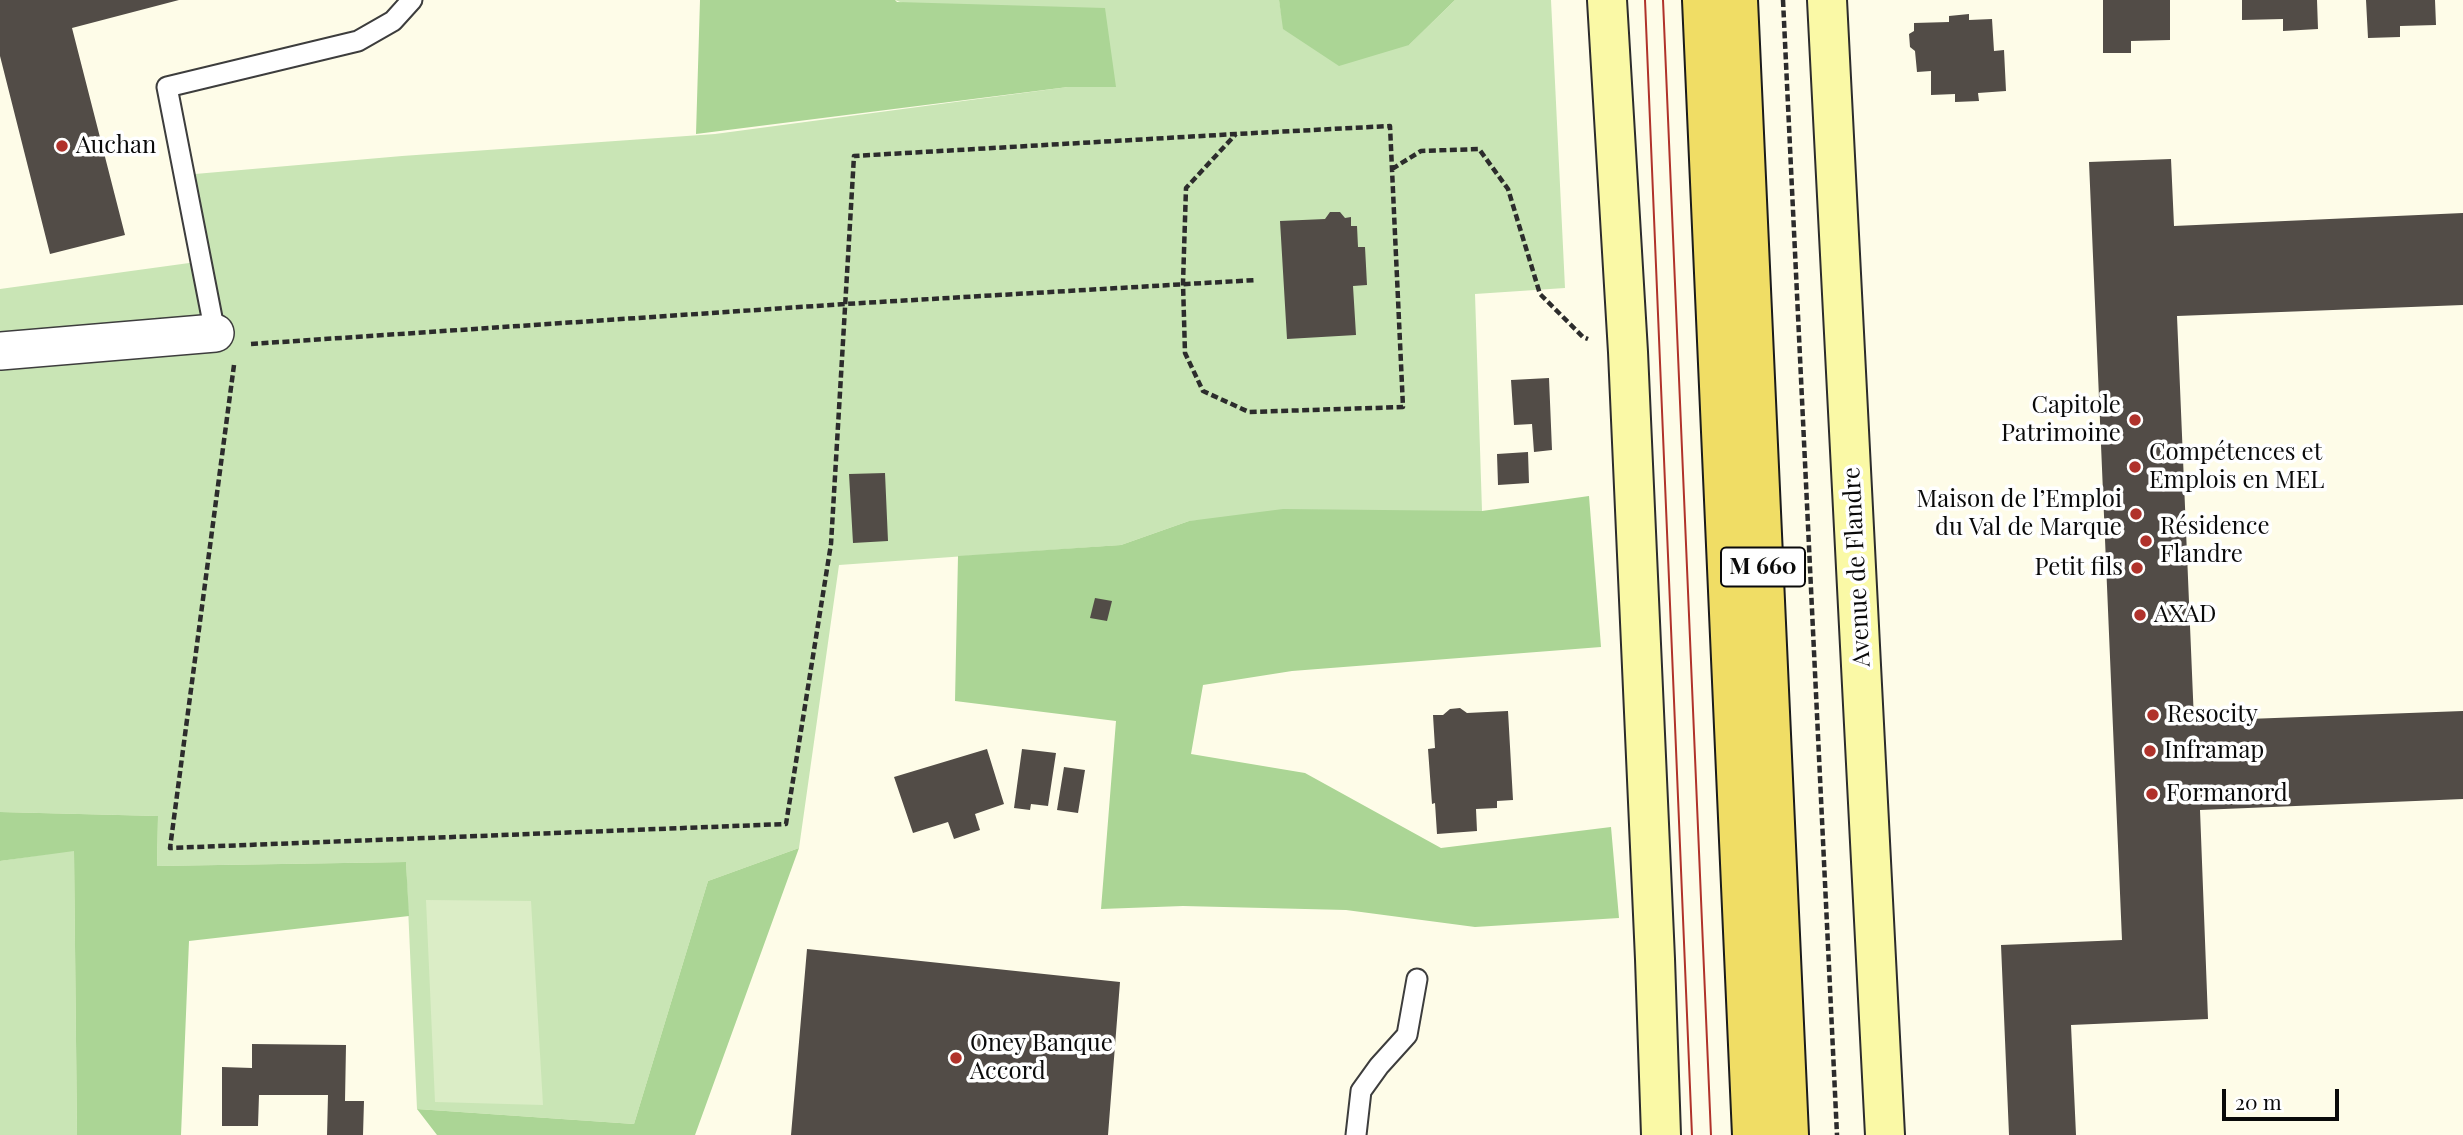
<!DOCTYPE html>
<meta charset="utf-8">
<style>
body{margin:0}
#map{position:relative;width:2463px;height:1135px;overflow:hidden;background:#fefce8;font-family:"Playfair Display",serif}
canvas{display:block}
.scale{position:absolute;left:2222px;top:1089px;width:117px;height:32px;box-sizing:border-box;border:4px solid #0a0a0a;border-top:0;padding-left:9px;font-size:21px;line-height:24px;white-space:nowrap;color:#0a0a0a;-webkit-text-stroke:5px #fff;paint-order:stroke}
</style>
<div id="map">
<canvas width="2463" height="1135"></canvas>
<div class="scale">20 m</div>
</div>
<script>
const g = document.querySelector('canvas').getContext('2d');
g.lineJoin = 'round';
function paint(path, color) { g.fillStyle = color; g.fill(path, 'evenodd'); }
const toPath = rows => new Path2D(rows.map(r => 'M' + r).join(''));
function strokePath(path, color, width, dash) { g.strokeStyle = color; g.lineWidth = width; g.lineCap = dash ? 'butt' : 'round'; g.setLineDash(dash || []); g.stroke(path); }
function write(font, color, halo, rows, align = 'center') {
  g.font = font + ' "Playfair Display",serif'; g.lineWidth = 7; g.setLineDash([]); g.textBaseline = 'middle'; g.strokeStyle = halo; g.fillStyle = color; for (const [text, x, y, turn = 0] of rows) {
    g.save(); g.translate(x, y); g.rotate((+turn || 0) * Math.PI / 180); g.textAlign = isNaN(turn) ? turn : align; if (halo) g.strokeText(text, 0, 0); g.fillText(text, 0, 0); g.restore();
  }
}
paint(toPath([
 [895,0,1279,0,1284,29,1409,45,1455,0,1551,0,1565,288,1475,294,1482,511,1401,512,1189,521,1121,545,839,565,799,848,708,881,634,1124,417,1109,406,862,157,866,158,816,0,812,0,289,211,260,195,174,402,156,715,134,1068,87,1116,87],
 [74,850,77,1135,0,1135,0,861]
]), '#c9e5b5');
paint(toPath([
 [700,0,895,0,897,2,1105,8,1116,87,1068,87,696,134],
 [1279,0,1455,0,1409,45,1339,66,1283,29],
 [1589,496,1601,647,1292,671,1203,685,1191,754,1305,773,1441,848,1611,827,1619,918,1475,927,1346,910,1183,906,1101,909,1116,721,955,701,958,556,1121,545,1189,521,1283,509,1482,511],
 [0,812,158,816,157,866,406,862,409,916,189,941,181,1135,77,1135,74,851,0,861],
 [799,848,695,1135,437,1135,417,1109,634,1124,708,881]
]), '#abd595');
paint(toPath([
 [426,900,531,901,543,1105,435,1102]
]), '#dbedc6');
paint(toPath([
 [0,0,179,0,72,28,125,235,50,254,0,56],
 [2103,0,2170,0,2170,40,2131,41,2131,53,2103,53],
 [2242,0,2317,0,2318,29,2283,31,2283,19,2242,20],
 [2366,0,2435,0,2436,25,2400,26,2400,37,2368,38],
 [1969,14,1969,20,1992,19,1994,51,2004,50,2006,91,1978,93,1979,101,1955,102,1955,94,1931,95,1931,71,1917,72,1915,51,1910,47,1909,34,1914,31,1914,23,1949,22,1949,16],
 [2171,159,2174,226,2463,213,2463,305,2177,316,2194,721,2463,711,2463,799,2200,810,2208,1019,2071,1025,2076,1135,2009,1135,2001,945,2122,940,2089,162],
 [1330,212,1340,212,1345,218,1351,217,1351,226,1357,226,1358,247,1365,247,1367,285,1353,286,1356,335,1287,339,1280,221,1325,219],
 [1549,378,1552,450,1534,452,1532,424,1514,425,1511,380],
 [1528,452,1529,483,1498,485,1497,454],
 [885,473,888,541,853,543,849,474],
 [1095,598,1112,601,1107,621,1090,618],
 [1460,708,1467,713,1508,711,1513,800,1497,801,1497,808,1476,809,1477,831,1437,834,1435,803,1432,804,1428,749,1435,748,1433,715,1443,715,1450,709],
 [987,749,1004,804,975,814,980,830,954,839,948,822,913,833,894,777],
 [1022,749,1056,753,1048,806,1031,804,1030,810,1014,808],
 [1064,767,1085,770,1078,813,1057,810],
 [807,949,1120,982,1108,1135,791,1135],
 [252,1044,346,1045,345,1101,364,1101,363,1135,327,1135,328,1095,259,1095,258,1126,222,1126,222,1067,252,1068]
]), '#524c47');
const lane = toPath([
 [215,333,167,87,358,41,393,21,412,0],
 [1356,1135,1361,1091,1379,1066,1407,1035,1417,979]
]);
const street = toPath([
 [0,351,215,333]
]);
const secondary = toPath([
 [1607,0,1628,352,1655,959,1661,1135],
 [1827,0,1885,1135]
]);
const primary = toPath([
 [1702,0,1752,1135],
 [1738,0,1789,1135]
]);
strokePath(lane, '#3d3d3d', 23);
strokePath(street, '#3d3d3d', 40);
strokePath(secondary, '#2c2c2c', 42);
strokePath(primary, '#1b1b1b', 42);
strokePath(toPath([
 [1783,0,1837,1135],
 [1392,169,1421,151,1479,149,1508,189,1540,294,1583,337,1588,339],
 [251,344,845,304,1256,280],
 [234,365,170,848,786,824,831,544,854,156,1236,134,1390,126,1403,407,1249,412,1203,391,1185,353,1183,283,1186,188,1236,134]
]), '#2c2c2c', 4.5, [7, 3.5]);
strokePath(lane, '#fff', 19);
strokePath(street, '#fff', 37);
strokePath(secondary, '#faf9a6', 38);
strokePath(primary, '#f0dd65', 38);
strokePath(toPath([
 [1645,0,1692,1135],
 [1663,0,1711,1135]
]), '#b0322b', 2);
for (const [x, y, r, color] of [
 [62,146,7,"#b0322b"],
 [2135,420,7,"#b0322b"],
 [2135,467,7,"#b0322b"],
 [2136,514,7,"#b0322b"],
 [2146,541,7,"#b0322b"],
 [2137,568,7,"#b0322b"],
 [2140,615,7,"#b0322b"],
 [2153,715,7,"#b0322b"],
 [2150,751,7,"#b0322b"],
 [2152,794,7,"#b0322b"],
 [956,1058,7,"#b0322b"]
]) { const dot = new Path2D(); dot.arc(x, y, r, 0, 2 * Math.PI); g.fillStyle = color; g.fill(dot); strokePath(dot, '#fff', 2.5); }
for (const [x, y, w] of [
 [1763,567,84]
]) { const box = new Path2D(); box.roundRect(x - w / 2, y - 19.5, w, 39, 5); g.fillStyle = '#fff'; g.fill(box); strokePath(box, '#0a0a0a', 2); }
write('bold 23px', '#0a0a0a', null, [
 ["M 660",1763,567]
]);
write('24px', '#0a0a0a', '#fff', [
 ["Auchan",76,146],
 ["Capitole",2121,406,"right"],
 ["Patrimoine",2121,434,"right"],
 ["Compétences et",2149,453],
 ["Emplois en MEL",2149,481],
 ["Maison de l’Emploi",2122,500,"right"],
 ["du Val de Marque",2122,528,"right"],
 ["Résidence",2160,527],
 ["Flandre",2160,555],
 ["Petit fils",2123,568,"right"],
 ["AXAD",2154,615],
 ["Resocity",2167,715],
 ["Inframap",2164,751],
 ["Formanord",2166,794],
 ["Oney Banque",970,1044],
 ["Accord",970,1072]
], 'left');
write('24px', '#0a0a0a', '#fff', [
 ["Avenue de Flandre",1857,567,-93]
]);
</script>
